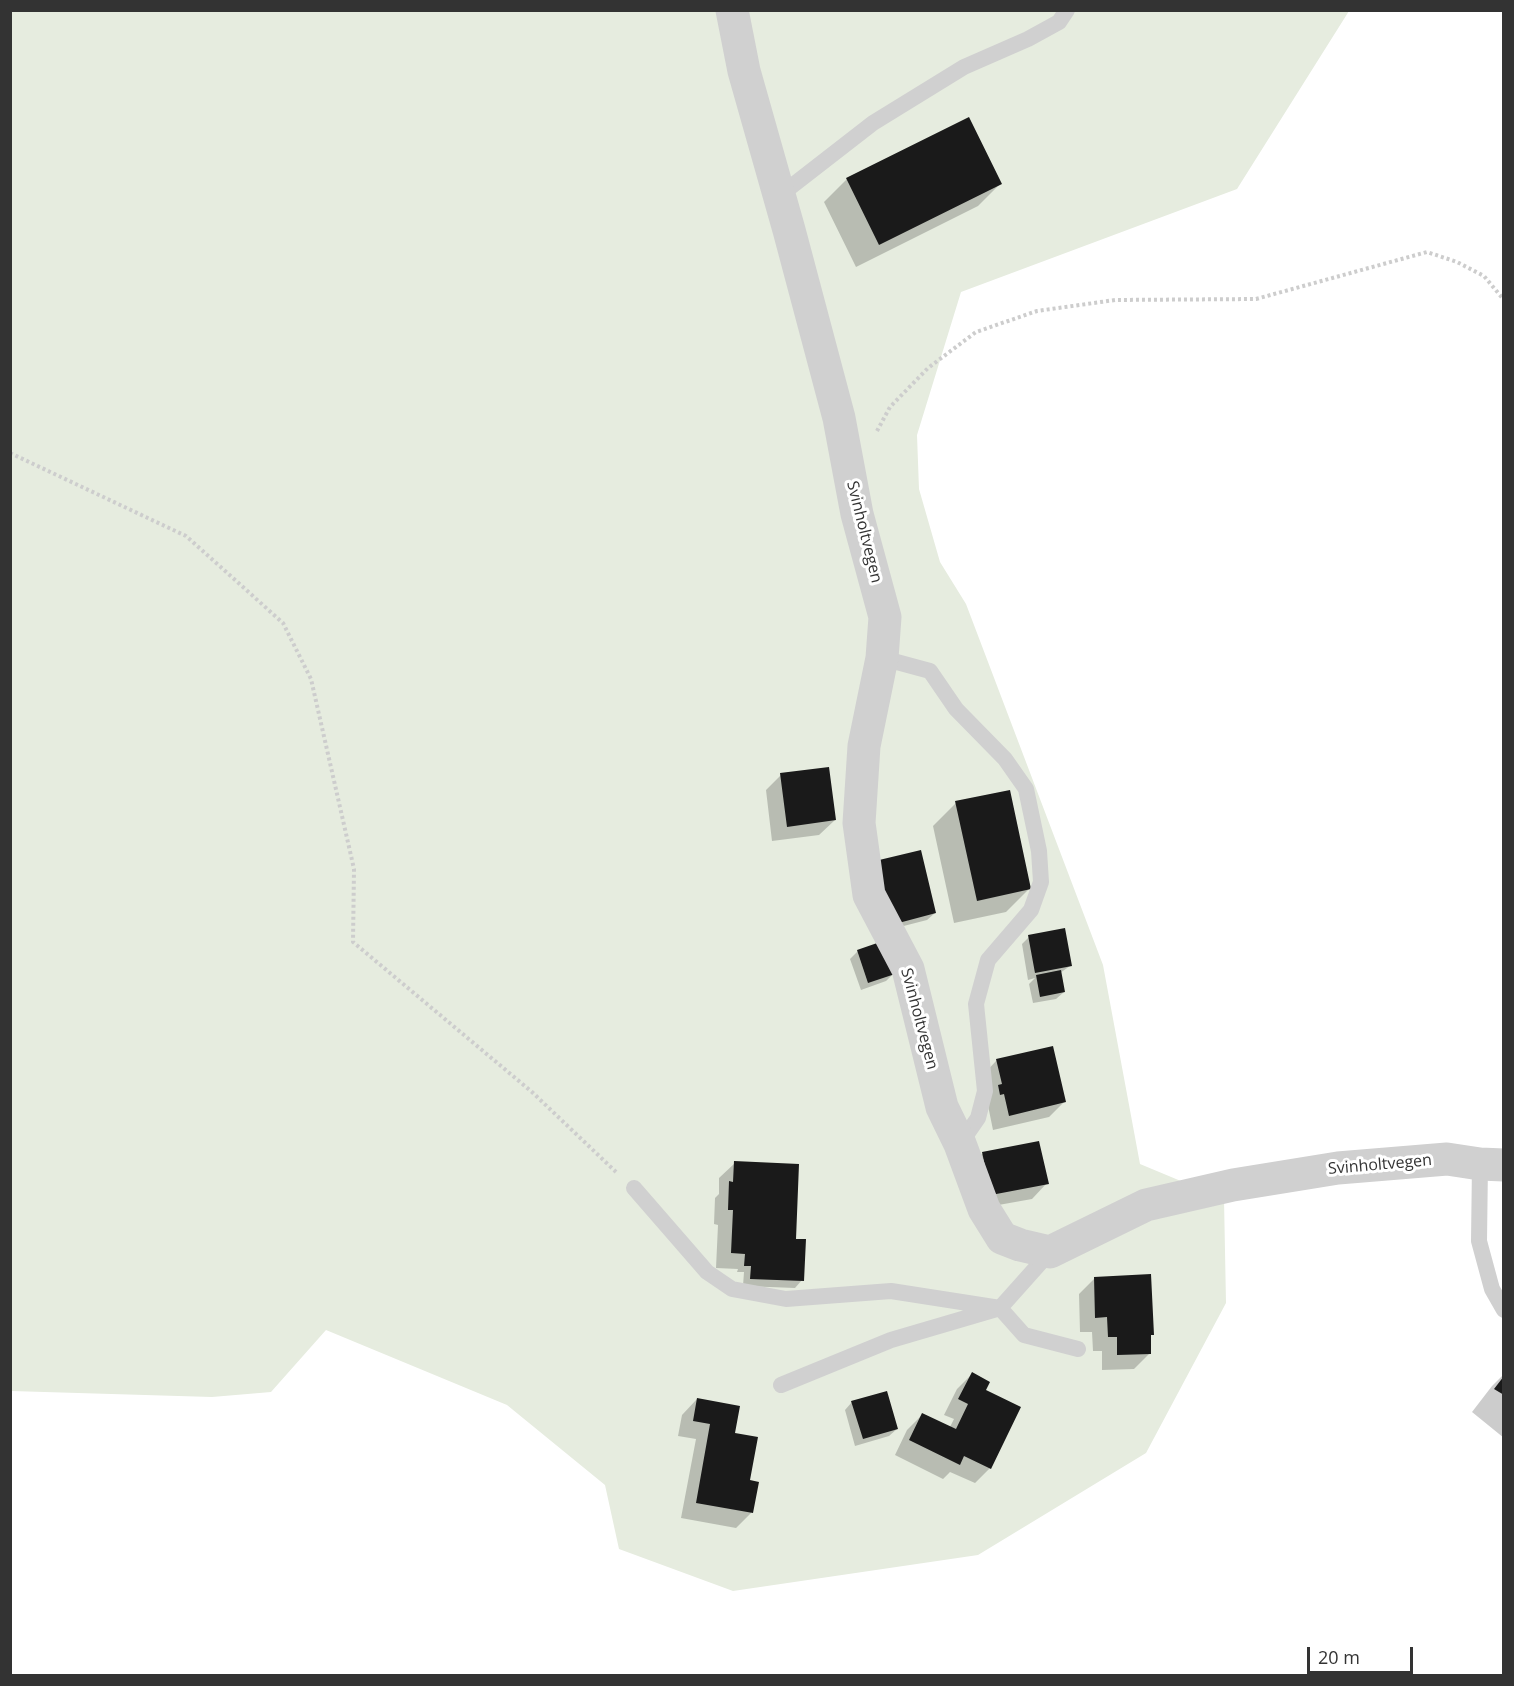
<!DOCTYPE html>
<style>
body{margin:0}
#map{position:relative;width:1514px;height:1686px;overflow:hidden;background:#fff;font-family:"Open Sans",sans-serif}
canvas{display:block}
.frame{position:absolute;inset:0;border:12px solid #333;pointer-events:none}
.scale{position:absolute;left:1307px;top:1647px;width:106px;height:27px;box-sizing:border-box;border:3px solid #333;border-top:0;padding-left:8px;font-size:18px;line-height:21px;white-space:nowrap;color:#333;-webkit-text-stroke:4px #fff;paint-order:stroke}
</style>
<div id="map">
<canvas width="1514" height="1686"></canvas>
<div class="frame"></div>
<div class="scale">20 m</div>
</div>
<script>
const g = document.querySelector('canvas').getContext('2d');
g.lineJoin = 'round';
function paint(path, color) { g.fillStyle = color; g.fill(path, 'evenodd'); }
const toPath = rows => new Path2D(rows.map(r => 'M' + r).join(''));
function strokePath(path, color, width, dash) { g.strokeStyle = color; g.lineWidth = width; g.lineCap = dash ? 'butt' : 'round'; g.setLineDash(dash || []); g.stroke(path); }
function write(font, color, halo, rows, align = 'center') {
  g.font = font + ' "Open Sans",sans-serif'; g.lineWidth = 6; g.setLineDash([]); g.textBaseline = 'middle'; g.strokeStyle = halo; g.fillStyle = color; for (const [text, x, y, turn = 0] of rows) {
    g.save(); g.translate(x, y); g.rotate((+turn || 0) * Math.PI / 180); g.textAlign = isNaN(turn) ? turn : align; if (halo) g.strokeText(text, 0, 0); g.fillText(text, 0, 0); g.restore();
  }
}
paint(toPath([
 [11,11,1349,11,1237,189,961,292,917,435,919,489,940,562,966,604,1103,965,1140,1164,1224,1199,1226,1303,1146,1453,978,1555,733,1591,619,1549,605,1485,507,1405,326,1330,271,1392,212,1397,11,1391]
]), '#e6ecdf');
paint(toPath([
 [847,179,1001,183,978,206,856,267,824,202],
 [781,775,835,820,819,835,772,841,766,790],
 [956,803,1029,889,1006,912,954,923,933,826],
 [869,870,935,913,927,920,884,931],
 [1029,937,1070,966,1060,973,1064,992,1056,999,1033,1003,1029,984,1035,978,1028,980,1022,944],
 [858,951,893,974,886,981,861,990,850,959],
 [997,1060,1064,1102,1049,1117,993,1130,982,1076],
 [1038,1142,1047,1183,1032,1199,976,1209,967,1169,982,1154],
 [735,1163,794,1240,802,1280,795,1288,743,1286,744,1272,737,1272,738,1269,716,1268,718,1225,714,1224,715,1198,719,1194,719,1178],
 [1094,1279,1152,1334,1149,1337,1150,1353,1134,1369,1102,1370,1102,1351,1093,1351,1092,1332,1080,1332,1079,1294],
 [972,1374,984,1391,990,1468,975,1483,950,1472,943,1479,895,1455,907,1430,923,1414,950,1427,954,1419,944,1415,957,1389],
 [1504,1374,1504,1438,1472,1412,1492,1386],
 [697,1399,733,1434,748,1482,751,1513,736,1528,681,1518,696,1439,678,1436,682,1415],
 [852,1402,897,1429,889,1436,855,1446,845,1410]
]), '#0003');
paint(toPath([
 [969,117,1002,184,879,245,846,178],
 [829,767,836,820,787,827,780,773],
 [1010,790,1031,889,977,901,955,801],
 [921,850,936,913,891,925,875,861],
 [1065,928,1072,966,1035,973,1028,935],
 [883,941,895,974,868,983,857,950],
 [1061,970,1065,992,1040,997,1036,975],
 [1053,1046,1066,1102,1009,1116,1004,1094,1000,1095,998,1085,1002,1084,996,1059],
 [1039,1141,1049,1184,991,1195,982,1152],
 [734,1161,799,1164,796,1239,806,1239,804,1281,750,1279,751,1266,744,1266,745,1254,731,1253,733,1210,728,1210,729,1181,733,1182],
 [1151,1274,1154,1335,1151,1335,1151,1354,1117,1355,1117,1337,1108,1337,1107,1317,1095,1318,1094,1277],
 [972,1372,990,1382,986,1390,1021,1407,991,1469,964,1456,960,1465,909,1440,922,1413,956,1429,968,1404,958,1399],
 [1504,1376,1504,1395,1494,1389],
 [887,1391,898,1429,863,1439,851,1401],
 [697,1398,740,1406,735,1433,758,1437,750,1480,759,1482,753,1513,696,1503,710,1424,693,1421]
]), '#1a1a1a');
strokePath(toPath([
 [877,431,890,407,928,368,976,332,1037,311,1115,300,1256,299,1427,252,1457,262,1484,276,1504,300],
 [10,453,186,536,283,623,311,679,354,869,353,942,532,1092,616,1172]
]), '#cdcdcd', 4, [3, 3]);
strokePath(toPath([
 [779,196,873,123,964,67,1028,39,1059,22,1067,10],
 [882,658,930,671,956,709,1005,759,1026,789,1039,851,1041,882,1031,910,988,960,976,1004,985,1091,978,1118,960,1144],
 [1480,1164,1479,1241,1492,1289,1504,1310],
 [634,1188,707,1272,732,1289,786,1299,891,1291,1000,1308,1050,1252],
 [781,1385,891,1340,1000,1308,1024,1335,1078,1349]
]), '#d0d0d0', 16);
strokePath(toPath([
 [732,10,744,71,789,230,839,418,857,514,885,617,882,658,864,746,859,823,869,895,908,969,942,1107,960,1144,984,1209,1002,1238,1020,1245,1050,1252,1146,1205,1233,1185,1338,1168,1447,1159,1480,1164,1504,1165]
]), '#d0d0d0', 33);
write('16px', '#333', '#fff', [
 ["Svinholtvegen",864,532,76],
 ["Svinholtvegen",919,1019,75],
 ["Svinholtvegen",1380,1165,-5]
]);
</script>
